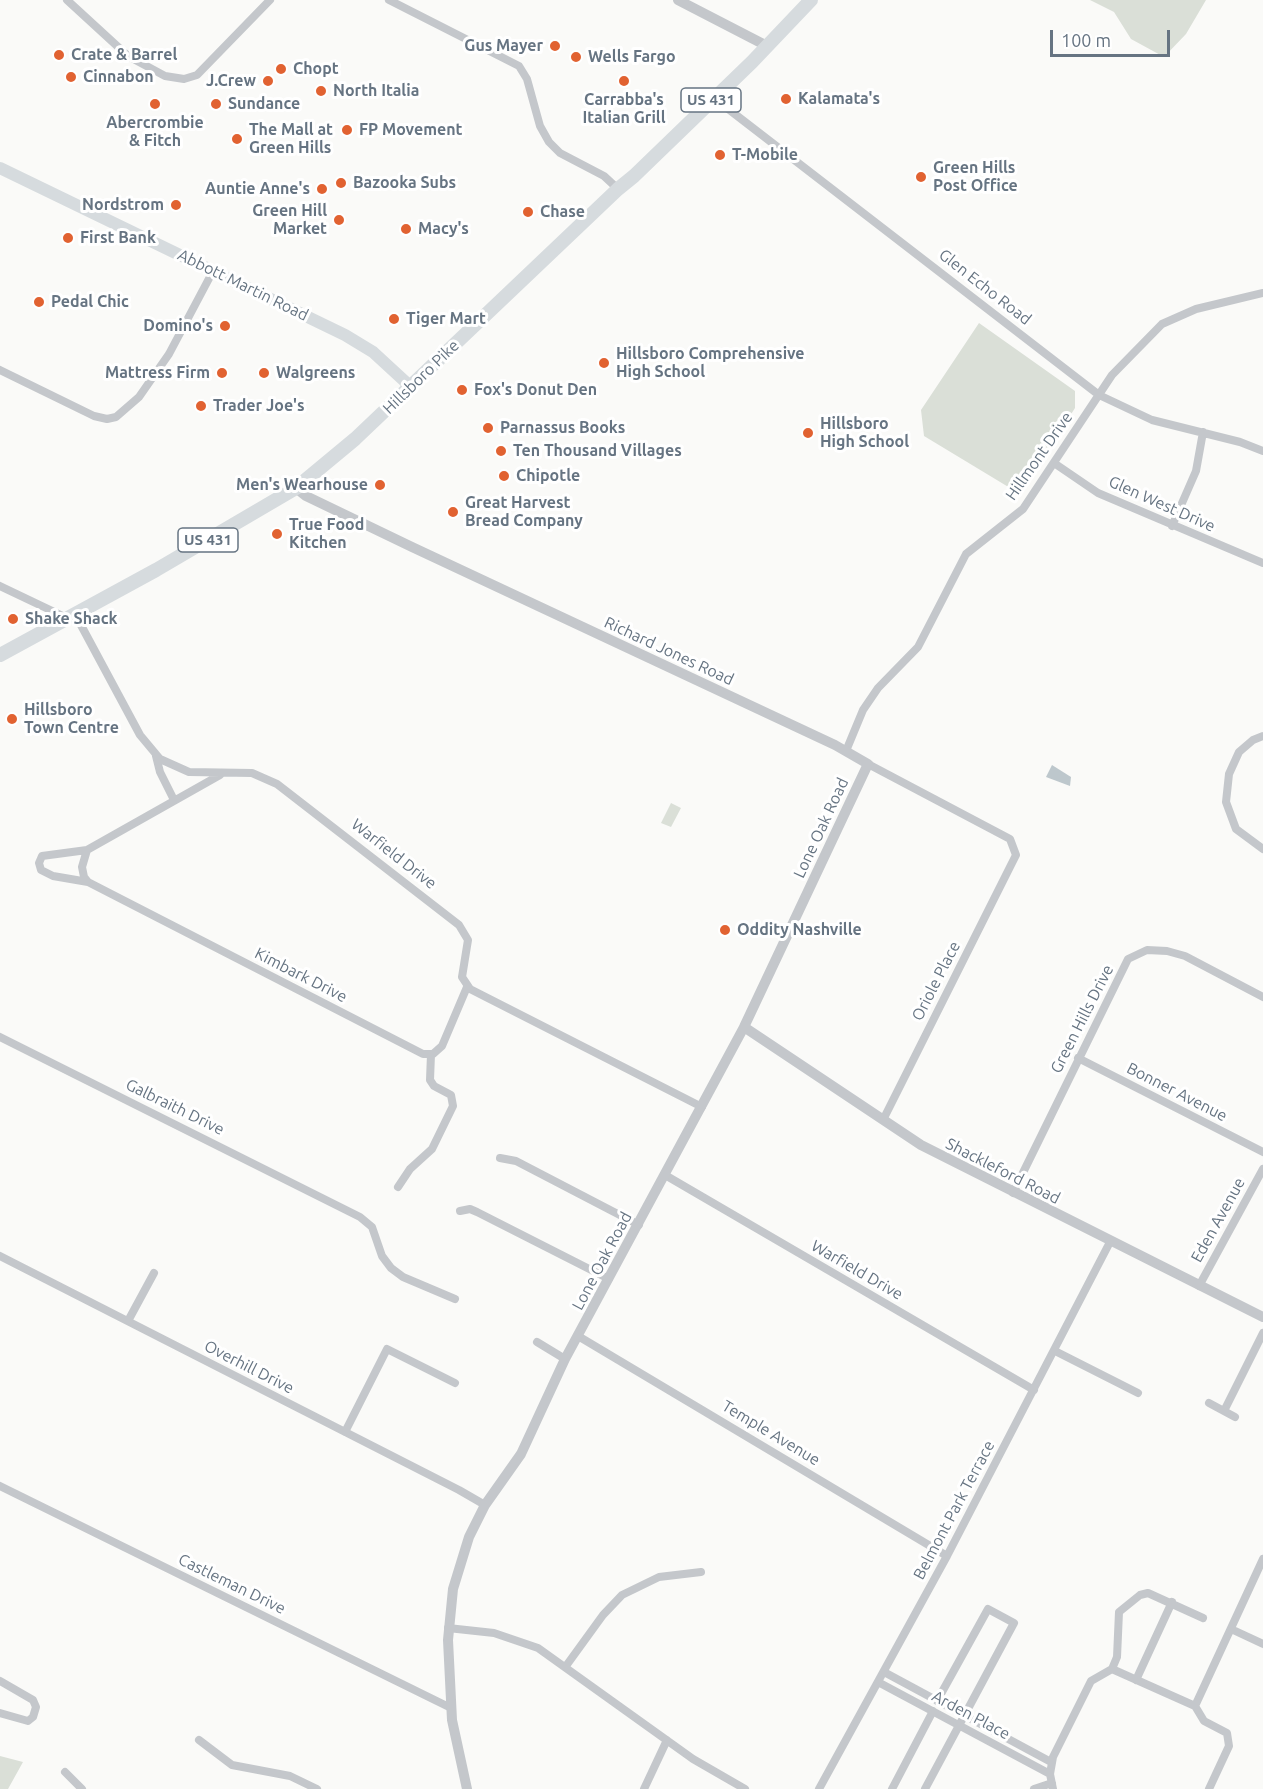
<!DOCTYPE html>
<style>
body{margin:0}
#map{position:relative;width:1263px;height:1789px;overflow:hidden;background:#fafaf8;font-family:Ubuntu,sans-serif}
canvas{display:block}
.scale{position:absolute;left:1050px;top:30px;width:120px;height:27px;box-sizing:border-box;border:3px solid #667482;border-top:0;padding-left:8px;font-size:18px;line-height:21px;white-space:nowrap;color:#667482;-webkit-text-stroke:4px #fff;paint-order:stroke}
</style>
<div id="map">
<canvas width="1263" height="1789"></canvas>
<div class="scale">100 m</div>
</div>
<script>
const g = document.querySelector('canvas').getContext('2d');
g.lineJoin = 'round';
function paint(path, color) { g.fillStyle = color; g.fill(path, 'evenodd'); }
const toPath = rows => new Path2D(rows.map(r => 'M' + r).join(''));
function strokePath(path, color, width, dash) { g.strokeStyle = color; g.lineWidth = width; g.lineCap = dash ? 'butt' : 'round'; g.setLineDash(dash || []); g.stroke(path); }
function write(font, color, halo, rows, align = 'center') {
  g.font = font + ' Ubuntu,sans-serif'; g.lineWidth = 6; g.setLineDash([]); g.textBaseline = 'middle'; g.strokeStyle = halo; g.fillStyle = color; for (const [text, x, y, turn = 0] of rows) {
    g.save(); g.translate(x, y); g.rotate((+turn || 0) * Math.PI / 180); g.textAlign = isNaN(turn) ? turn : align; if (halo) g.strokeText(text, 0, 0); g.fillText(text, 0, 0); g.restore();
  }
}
paint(toPath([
 [1090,0,1206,0,1186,34,1164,57,1131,39,1114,12],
 [979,323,1075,391,1075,408,1020,494,924,436,921,410],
 [671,803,681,808,671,827,661,823],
 [0,1756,23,1762,8,1789,0,1789]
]), '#dadfd7');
paint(toPath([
 [1052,765,1071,777,1070,786,1046,777]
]), '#bdc7cc');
strokePath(toPath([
 [67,0,128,56,165,76,184,79,197,75,270,0],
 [389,0,519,66,527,79,540,126,549,142,560,153,604,176,618,189],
 [714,98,1099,395,1152,420,1240,442,1263,451],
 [0,370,94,416,107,419,116,417,139,397,169,354,213,271],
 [1054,463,1098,493,1263,563],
 [1172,526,1196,471,1203,432],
 [0,586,67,618],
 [75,614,140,735,160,759,189,772,252,773,277,784,459,925,468,940,462,977,470,989,702,1107],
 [1263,736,1253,740,1239,752,1229,774,1226,802,1236,829,1263,849],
 [846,751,863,710,878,688,918,647,966,554,1023,509,1112,375,1162,324,1196,309,1263,293],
 [156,756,160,772,174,800],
 [868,764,1010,839,1016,855,883,1120],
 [220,775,87,850,42,856,39,863,41,870,53,876,88,882,423,1054,433,1054,442,1046,467,987],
 [87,850,82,867,84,877,88,882],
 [0,1037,360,1217,372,1227,382,1256,391,1268,403,1277,455,1299],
 [1078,1058,1263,1152],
 [500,1158,516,1161,639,1225],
 [665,1175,1034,1390],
 [398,1187,410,1169,432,1149,453,1106,451,1095,434,1086,430,1080,431,1054],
 [1013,1193,1128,959,1147,950,1167,951,1185,956,1263,997],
 [460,1211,470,1209,477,1212,609,1279],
 [0,1256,459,1490,485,1505],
 [1199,1286,1263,1169],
 [128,1321,154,1273],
 [578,1336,947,1556],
 [537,1342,565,1359],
 [1055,1351,1138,1393],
 [1209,1403,1235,1417],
 [1224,1411,1263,1333],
 [345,1432,387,1349,455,1383],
 [0,1486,451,1708],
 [448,1628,494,1633,538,1648,693,1759,745,1789],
 [1231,1629,1263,1644],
 [566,1666,603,1615,622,1595,659,1577,701,1572],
 [1112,1669,1195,1706,1204,1721,1227,1733,1229,1746,1209,1789],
 [884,1672,1051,1762],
 [1136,1680,1172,1602],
 [0,1681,33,1700,36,1707,33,1717,28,1721,0,1713],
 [878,1682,1050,1774],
 [1195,1706,1263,1559],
 [199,1740,232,1765,290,1776,317,1789],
 [65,1772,82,1789],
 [644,1789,667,1740],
 [819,1789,947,1556,1110,1242],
 [892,1789,933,1711],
 [925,1789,1014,1623,988,1609,937,1701],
 [1034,1789,1052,1783],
 [1053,1789,1050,1774,1053,1757,1091,1681,1112,1669,1117,1657,1119,1612,1140,1595,1148,1593,1203,1618]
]), '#c4c7cb', 8);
strokePath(toPath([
 [678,0,767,46],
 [296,488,306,496,412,547,835,745,868,764,744,1027,565,1359,521,1454,485,1505,469,1537,453,1589,448,1640,452,1720,467,1789],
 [744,1027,921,1145,1263,1317]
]), '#c4c7cb', 10);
strokePath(toPath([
 [0,168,345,335,373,352,411,387]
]), '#d6dbde', 12);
strokePath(toPath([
 [0,655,156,570,296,488,355,439,618,189,634,176,752,62,811,0]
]), '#d6dbde', 14);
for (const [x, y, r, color] of [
 [555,46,6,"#e16231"],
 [59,55,6,"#e16231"],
 [576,57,6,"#e16231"],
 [281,69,6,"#e16231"],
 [71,77,6,"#e16231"],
 [268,81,6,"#e16231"],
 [624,81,6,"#e16231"],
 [321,91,6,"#e16231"],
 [786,99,6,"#e16231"],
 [155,104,6,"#e16231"],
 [216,104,6,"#e16231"],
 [347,130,6,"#e16231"],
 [237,139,6,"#e16231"],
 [720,155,6,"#e16231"],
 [921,177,6,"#e16231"],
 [341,183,6,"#e16231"],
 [322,189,6,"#e16231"],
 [176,205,6,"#e16231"],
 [528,212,6,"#e16231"],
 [339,220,6,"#e16231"],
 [406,229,6,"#e16231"],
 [68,238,6,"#e16231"],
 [39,302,6,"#e16231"],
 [394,319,6,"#e16231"],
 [225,326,6,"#e16231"],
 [604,363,6,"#e16231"],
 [222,373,6,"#e16231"],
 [264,373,6,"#e16231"],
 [462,390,6,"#e16231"],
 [201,406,6,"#e16231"],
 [488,428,6,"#e16231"],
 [808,433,6,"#e16231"],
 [501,451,6,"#e16231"],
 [504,476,6,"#e16231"],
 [380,485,6,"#e16231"],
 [453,512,6,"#e16231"],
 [277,534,6,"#e16231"],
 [13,619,6,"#e16231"],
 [12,719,6,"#e16231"],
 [725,930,6,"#e16231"]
]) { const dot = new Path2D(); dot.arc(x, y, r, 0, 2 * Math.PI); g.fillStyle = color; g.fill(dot); strokePath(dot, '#fff', 2); }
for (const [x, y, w] of [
 [711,100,60],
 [208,540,60]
]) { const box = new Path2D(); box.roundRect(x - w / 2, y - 12, w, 24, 4.5); g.fillStyle = '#fff'; g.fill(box); strokePath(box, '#667482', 1.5); }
write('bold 15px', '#667482', null, [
 ["US 431",711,100],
 ["US 431",208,540]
]);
write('bold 16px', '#667482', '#fff', [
 ["Gus Mayer",543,46,"right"],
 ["Crate & Barrel",71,55],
 ["Wells Fargo",588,57],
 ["Chopt",293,69],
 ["Cinnabon",83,77],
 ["J.Crew",256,81,"right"],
 ["North Italia",333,91],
 ["Kalamata's",798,99],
 ["Carrabba's",624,100,"center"],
 ["Italian Grill",624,118,"center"],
 ["Sundance",228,104],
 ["Abercrombie",155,123,"center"],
 ["& Fitch",155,141,"center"],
 ["The Mall at",249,130],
 ["Green Hills",249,148],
 ["FP Movement",359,130],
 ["T-Mobile",732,155],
 ["Green Hills",933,168],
 ["Post Office",933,186],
 ["Bazooka Subs",353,183],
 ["Auntie Anne's",310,189,"right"],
 ["Nordstrom",164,205,"right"],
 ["Green Hill",327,211,"right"],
 ["Market",327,229,"right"],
 ["Chase",540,212],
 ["Macy's",418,229],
 ["First Bank",80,238],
 ["Pedal Chic",51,302],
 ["Tiger Mart",406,319],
 ["Domino's",213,326,"right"],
 ["Hillsboro Comprehensive",616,354],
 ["High School",616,372],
 ["Mattress Firm",210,373,"right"],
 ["Walgreens",276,373],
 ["Fox's Donut Den",474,390],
 ["Trader Joe's",213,406],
 ["Hillsboro",820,424],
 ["High School",820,442],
 ["Parnassus Books",500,428],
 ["Ten Thousand Villages",513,451],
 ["Chipotle",516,476],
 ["Men's Wearhouse",368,485,"right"],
 ["Great Harvest",465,503],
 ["Bread Company",465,521],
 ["True Food",289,525],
 ["Kitchen",289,543],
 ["Shake Shack",25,619],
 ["Hillsboro",24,710],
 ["Town Centre",24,728],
 ["Oddity Nashville",737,930]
], 'left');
write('16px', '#667482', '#fff', [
 ["Abbott Martin Road",243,285,26],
 ["Glen Echo Road",985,287,38],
 ["Hillsboro Pike",421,377,-44],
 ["Hillmont Drive",1039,456,-55],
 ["Glen West Drive",1162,504,24],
 ["Richard Jones Road",669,651,25],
 ["Lone Oak Road",821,828,-65],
 ["Warfield Drive",394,854,38],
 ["Kimbark Drive",301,975,27],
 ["Oriole Place",936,981,-63],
 ["Green Hills Drive",1082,1019,-63],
 ["Bonner Avenue",1177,1092,27],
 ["Galbraith Drive",175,1107,26],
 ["Shackleford Road",1003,1171,27],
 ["Eden Avenue",1218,1220,-61],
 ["Lone Oak Road",602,1261,-62],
 ["Warfield Drive",857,1270,30],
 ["Overhill Drive",249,1367,27],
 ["Temple Avenue",771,1433,31],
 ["Belmont Park Terrace",954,1510,-62],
 ["Castleman Drive",232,1584,26],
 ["Arden Place",971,1715,28]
]);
</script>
